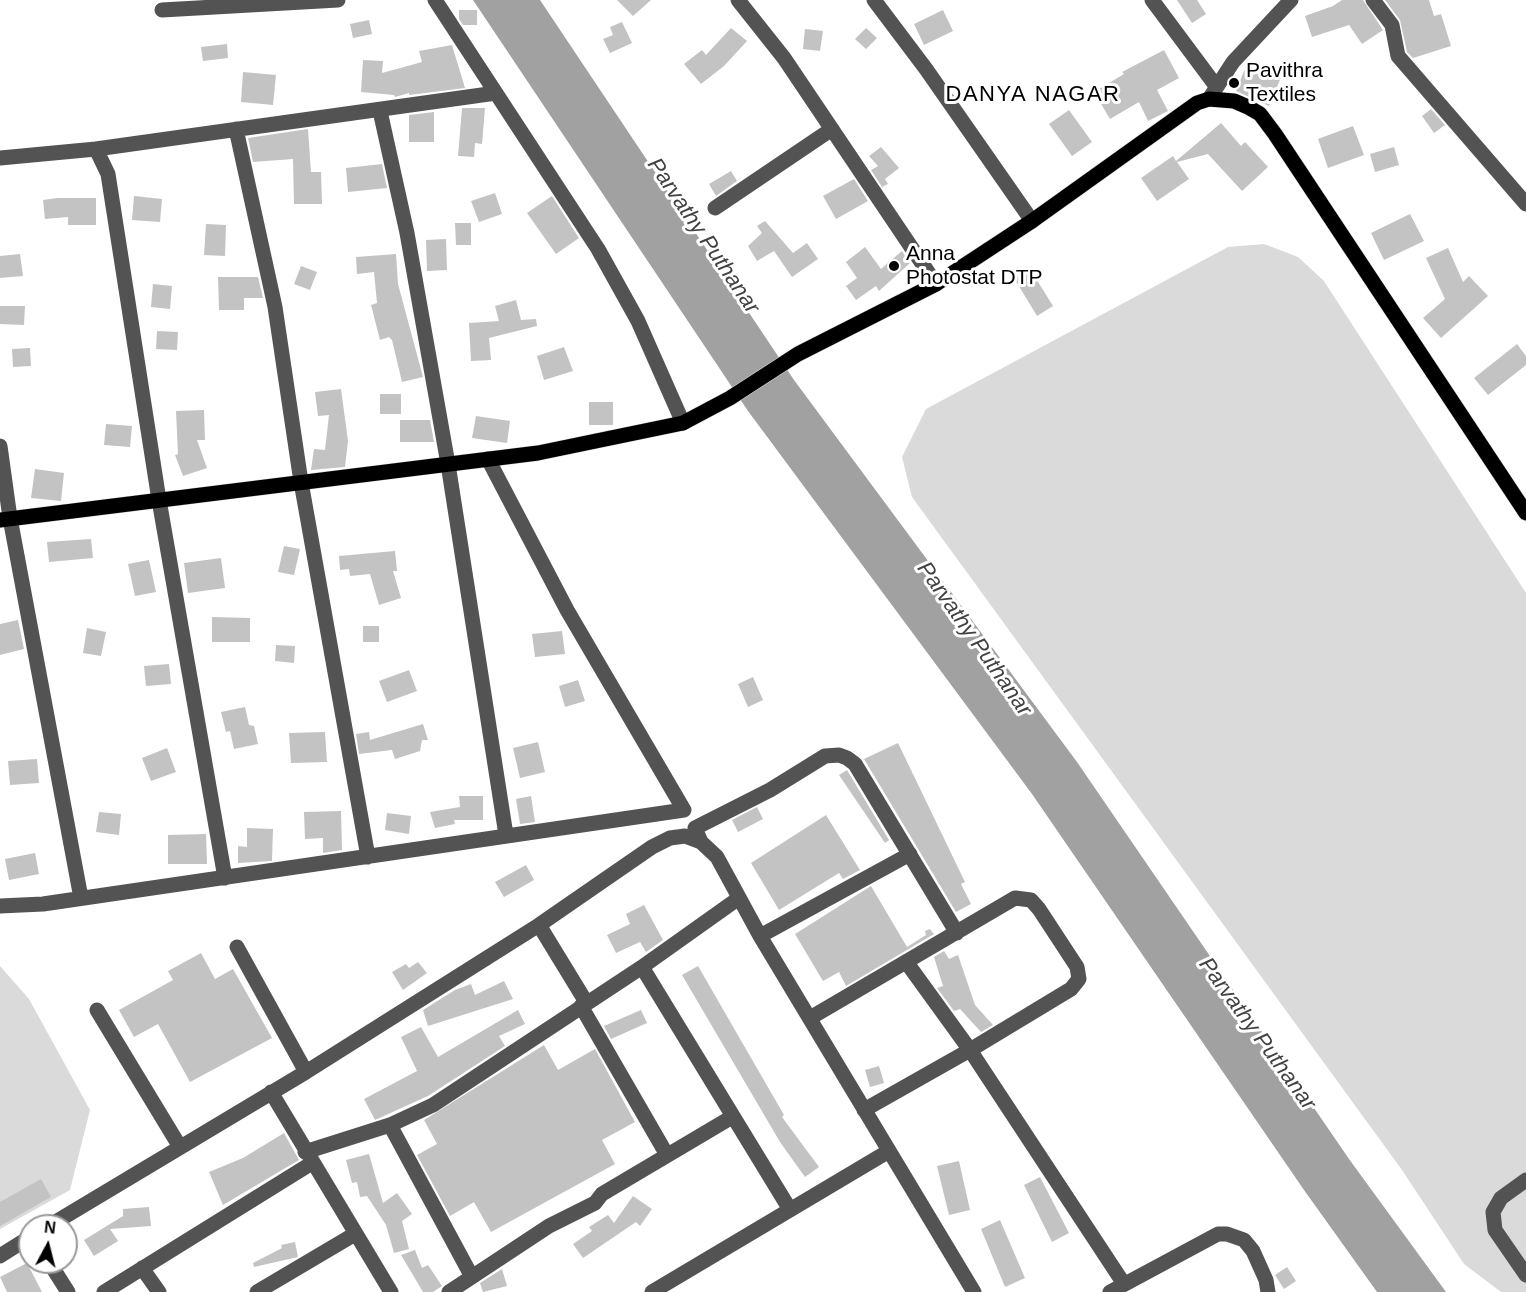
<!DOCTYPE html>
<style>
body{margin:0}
#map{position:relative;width:1526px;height:1292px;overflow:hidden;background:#fff;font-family:Helvetica,sans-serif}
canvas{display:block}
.north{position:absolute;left:18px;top:1214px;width:60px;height:60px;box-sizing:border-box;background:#fff;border:2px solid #999;border-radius:50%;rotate:7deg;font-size:16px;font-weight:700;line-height:24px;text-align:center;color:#000}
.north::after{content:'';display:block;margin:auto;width:21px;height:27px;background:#000;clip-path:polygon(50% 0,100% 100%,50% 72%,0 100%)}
</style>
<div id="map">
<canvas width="1526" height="1292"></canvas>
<div class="north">N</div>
</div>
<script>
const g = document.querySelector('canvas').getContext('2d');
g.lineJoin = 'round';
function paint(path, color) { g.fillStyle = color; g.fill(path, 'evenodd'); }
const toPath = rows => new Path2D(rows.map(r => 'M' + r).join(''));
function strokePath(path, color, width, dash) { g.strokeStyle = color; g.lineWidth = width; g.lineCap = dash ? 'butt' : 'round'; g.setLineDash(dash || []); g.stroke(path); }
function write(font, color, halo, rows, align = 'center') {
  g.font = font + ' Helvetica,sans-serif'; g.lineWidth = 6; g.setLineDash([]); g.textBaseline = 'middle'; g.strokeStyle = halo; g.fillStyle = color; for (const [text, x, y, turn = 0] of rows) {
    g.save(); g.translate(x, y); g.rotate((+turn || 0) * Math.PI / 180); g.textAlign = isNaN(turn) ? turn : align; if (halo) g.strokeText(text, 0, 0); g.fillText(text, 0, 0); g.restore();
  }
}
paint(toPath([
 [1264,244,1298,257,1324,281,1526,593,1526,1292,1501,1292,1464,1264,1402,1170,912,497,902,457,926,409,1228,247],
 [0,966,29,999,90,1110,70,1190,0,1229]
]), '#dadada');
paint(toPath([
 [473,0,540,0,794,380,1077,762,1349,1159,1446,1292,1377,1292,1304,1190,1032,794,748,411]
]), '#a1a1a1');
paint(toPath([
 [617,0,651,0,633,16],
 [1177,0,1197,0,1206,14,1192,23],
 [1342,0,1363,0,1383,30,1362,44,1349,25,1312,37,1305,16,1333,6],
 [1385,0,1429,0,1434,16,1441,14,1451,46,1413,58,1407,52,1400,20],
 [459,10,477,10,477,25,463,25,459,19],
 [943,10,953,31,924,45,914,24],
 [369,20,372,34,353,38,350,24],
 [622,22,632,43,610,53,603,39,613,35,610,27],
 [731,28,747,41,724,66,701,84,684,64,702,50,706,55],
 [866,28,877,38,866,49,855,39],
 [805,29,823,31,820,51,803,49],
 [227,44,228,58,203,61,201,47],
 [452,45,465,88,409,95,409,93,395,97,394,95,361,92,363,60,383,61,382,73,422,62,419,51],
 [1164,50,1179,78,1157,90,1168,111,1148,121,1139,102,1110,119,1094,92,1124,74,1122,72],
 [1248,61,1282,75,1269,106,1236,91],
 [243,72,276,75,273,105,241,102],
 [462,108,485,108,482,144,475,143,474,157,458,156],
 [1431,109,1445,125,1434,133,1422,116],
 [1069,110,1092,142,1072,156,1049,124],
 [434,112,434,142,409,142,409,115],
 [1221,123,1241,146,1245,142,1268,167,1242,191,1208,154,1177,162,1189,179,1157,201,1141,178,1173,156,1176,161],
 [1353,126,1364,155,1328,168,1318,139],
 [308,129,311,172,321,172,322,204,294,204,293,159,253,162,248,138],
 [881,147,899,168,885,179,888,184,882,187,871,170,878,166,869,156],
 [1394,147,1399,165,1375,172,1370,154],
 [382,164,387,188,348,192,346,168],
 [731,171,737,181,716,196,709,184],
 [854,179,868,201,836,219,823,196],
 [495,193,502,214,479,222,471,201],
 [134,196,162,199,160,222,132,220],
 [552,196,579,238,556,254,527,213],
 [57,198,96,198,96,225,68,225,68,217,45,219,43,200],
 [1410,214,1424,241,1384,260,1371,233],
 [765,221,793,253,807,243,818,259,792,277,774,251,757,261,748,246,762,233,757,226],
 [455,223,471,223,471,245,456,245],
 [206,224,226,225,225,256,204,255],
 [446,239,447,270,427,271,426,240],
 [865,247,881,269,902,251,910,263,879,291,876,286,856,300,846,286,857,278,846,262],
 [1448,248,1463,282,1469,276,1488,296,1441,338,1423,318,1445,299,1426,258],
 [20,254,23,276,0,278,0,256],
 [396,254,398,284,423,377,402,382,392,340,389,337,380,340,371,305,377,303,374,272,357,274,356,257],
 [301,266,317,272,310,290,294,284],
 [1030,269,1053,306,1037,316,1014,278],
 [218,277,258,277,263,298,244,298,244,310,219,310],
 [153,284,172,286,170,309,151,307],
 [516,300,521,320,536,319,537,326,489,338,491,360,471,361,469,323,499,321,495,306],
 [0,306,25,306,24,325,0,324],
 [157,331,178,332,177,350,156,349],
 [1517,344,1526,356,1526,365,1488,395,1474,378],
 [564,347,573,371,544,380,537,356],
 [30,348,31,366,13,367,12,349],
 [341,389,348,441,345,467,311,470,314,449,325,450,329,415,318,416,315,392],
 [380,394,401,394,401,414,380,414],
 [589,402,613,402,613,425,589,425],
 [204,410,205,440,197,440,207,468,183,476,175,455,178,454,176,411],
 [476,416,510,421,507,443,472,438],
 [400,420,430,420,434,442,400,442],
 [106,424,132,426,130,447,104,445],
 [35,469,64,473,61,501,31,498],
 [91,539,93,558,49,562,47,542],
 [284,546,300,549,294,575,278,572],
 [395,551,397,571,393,571,401,598,379,605,370,574,350,576,349,569,340,570,339,556],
 [221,558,225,588,188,593,184,563],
 [149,560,156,592,135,596,128,564],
 [212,617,250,618,250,642,212,642],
 [18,620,24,649,0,655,0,624],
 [363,626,379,626,379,642,363,642],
 [87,628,106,632,101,656,83,653],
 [562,631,565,654,535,657,532,634],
 [276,645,295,646,294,663,275,661],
 [169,664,171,684,146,686,144,666],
 [409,670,417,691,387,702,379,681],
 [753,677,763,700,748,707,738,684],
 [578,680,585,701,565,707,559,686],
 [245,707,249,725,254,726,258,744,234,749,230,731,226,732,221,712],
 [423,724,428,740,422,740,420,751,395,759,392,750,359,754,356,734,369,732,370,740],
 [325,732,327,762,291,763,289,733],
 [538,742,545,772,520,778,513,748],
 [898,743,965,882,961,884,971,904,956,912,864,759],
 [167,748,176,772,151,781,142,758],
 [37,759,39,783,10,785,8,761],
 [847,770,889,840,885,843,839,775],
 [459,796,483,796,483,820,454,820,455,824,435,828,430,812,460,807],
 [531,796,535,822,520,824,516,799],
 [757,807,763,819,738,832,732,820],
 [341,811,342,850,323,853,323,838,305,839,304,812],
 [99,812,121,814,119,835,96,832],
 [387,813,411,816,409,834,385,830],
 [826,815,860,870,843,879,839,873,779,910,751,863],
 [247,828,273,829,272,861,238,863,238,846,247,847],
 [206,834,207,864,168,864,168,835],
 [35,853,39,874,9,880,5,859],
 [526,865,534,880,504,897,495,882],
 [871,886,907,947,926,935,925,931,930,929,934,934,846,986,839,972,823,981,795,934],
 [644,905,663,940,646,952,640,942,616,953,607,935,630,924,626,914],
 [944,951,949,959,958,955,975,1005,993,1025,981,1032,960,1009,954,1011,937,988,943,986,934,957],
 [201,953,215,979,233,969,272,1038,190,1082,158,1024,134,1037,119,1010,173,980,168,971],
 [418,962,427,973,403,990,392,972,406,964,409,968],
 [698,966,784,1115,782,1117,819,1167,805,1177,780,1142,682,975],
 [504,981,513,999,428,1026,423,1010,455,990,471,984,475,995],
 [518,1010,525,1024,499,1036,505,1046,428,1096,375,1120,364,1099,417,1071,401,1037,421,1027,438,1057],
 [641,1010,647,1023,611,1039,604,1026],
 [544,1045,558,1070,595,1049,635,1122,602,1140,615,1164,491,1232,474,1202,450,1216,417,1155,437,1144,424,1120],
 [879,1066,884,1083,870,1087,865,1070],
 [284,1133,299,1160,223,1205,209,1172,243,1158],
 [369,1154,383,1203,397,1193,412,1214,402,1221,409,1249,394,1253,386,1225,367,1196,360,1197,357,1182,352,1183,346,1160],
 [959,1161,970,1210,949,1215,937,1166],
 [1040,1177,1069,1233,1052,1242,1024,1185],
 [41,1179,51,1197,0,1226,0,1202],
 [633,1196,652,1209,640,1226,636,1222,583,1258,573,1244,592,1231,589,1227,608,1215,614,1223],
 [149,1207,151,1226,110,1229,118,1241,94,1256,84,1240,123,1216,123,1209],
 [1000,1220,1025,1278,1005,1287,981,1229],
 [295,1242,298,1257,254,1267,253,1263,282,1248,281,1245],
 [415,1250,422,1268,428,1265,442,1286,433,1292,423,1292,401,1255],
 [27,1263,42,1292,7,1292,0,1277],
 [1287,1267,1296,1281,1284,1289,1275,1275],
 [502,1269,507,1286,483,1292,480,1283]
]), '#c3c3c3');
const major = toPath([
 [0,520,538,453,683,423,730,398,798,354,936,284,1032,221,1197,103,1209,99,1234,101,1248,107,1260,114,1275,134,1526,513]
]);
strokePath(major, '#dbdbdb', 16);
strokePath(toPath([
 [435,0,598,249,638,321,683,423],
 [738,0,784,58,936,284],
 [874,0,926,69,1032,221],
 [1152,0,1216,86],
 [1373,0,1392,25,1398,56,1526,204],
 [162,10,338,0],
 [1209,99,1233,62,1291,0],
 [380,111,407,233,448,464,506,835],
 [236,129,275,307,301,482,368,857],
 [96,149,108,174,159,500,225,878],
 [0,158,96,149,496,93],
 [715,208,832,129],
 [0,446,10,518,81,898],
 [701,842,695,828,770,790,825,756,839,755,847,758,855,764,957,933],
 [0,906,43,904,684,810,567,610,488,459],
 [539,925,586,1002],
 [760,936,910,854],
 [237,947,306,1072],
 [907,963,970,1050,1124,1284],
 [642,967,789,1208],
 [581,1006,667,1155],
 [97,1010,180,1147],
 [810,1018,1015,898,1031,900,1039,909,1077,967,1079,979,1071,989,970,1050,864,1110],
 [271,1092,391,1292],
 [390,1125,472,1277],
 [305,1152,390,1125,433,1105,642,967,739,898],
 [1526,1180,1501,1198,1493,1212,1495,1230,1526,1275],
 [49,1226,306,1072,539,925,652,847,670,838,685,836,701,842,717,857,760,936,974,1292],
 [0,1256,30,1237],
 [49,1262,68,1292],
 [142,1268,159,1292],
 [104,1292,312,1163],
 [257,1292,355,1234],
 [449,1292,549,1226,595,1203,602,1194,732,1117],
 [652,1292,889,1151],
 [1110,1292,1218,1234,1227,1234,1244,1240,1253,1251,1266,1280,1268,1292]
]), '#535353', 15);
strokePath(major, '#000', 15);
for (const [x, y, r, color] of [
 [1234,83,6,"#000"],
 [894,266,6,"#000"]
]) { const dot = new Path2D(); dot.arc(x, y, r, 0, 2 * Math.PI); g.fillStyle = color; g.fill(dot); strokePath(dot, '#fff', 2); }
write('21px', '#000', '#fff', [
 ["Pavithra",1246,71],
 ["Textiles",1246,95],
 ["Anna",906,254],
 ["Photostat DTP",906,278]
], 'left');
g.letterSpacing = '1.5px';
write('22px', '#000', '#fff', [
 ["DANYA NAGAR",1033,95]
]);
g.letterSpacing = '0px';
write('italic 22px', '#424242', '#fff', [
 ["Parvathy Puthanar",703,236,56],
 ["Parvathy Puthanar",974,639,55],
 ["Parvathy Puthanar",1257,1034,54]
]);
</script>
